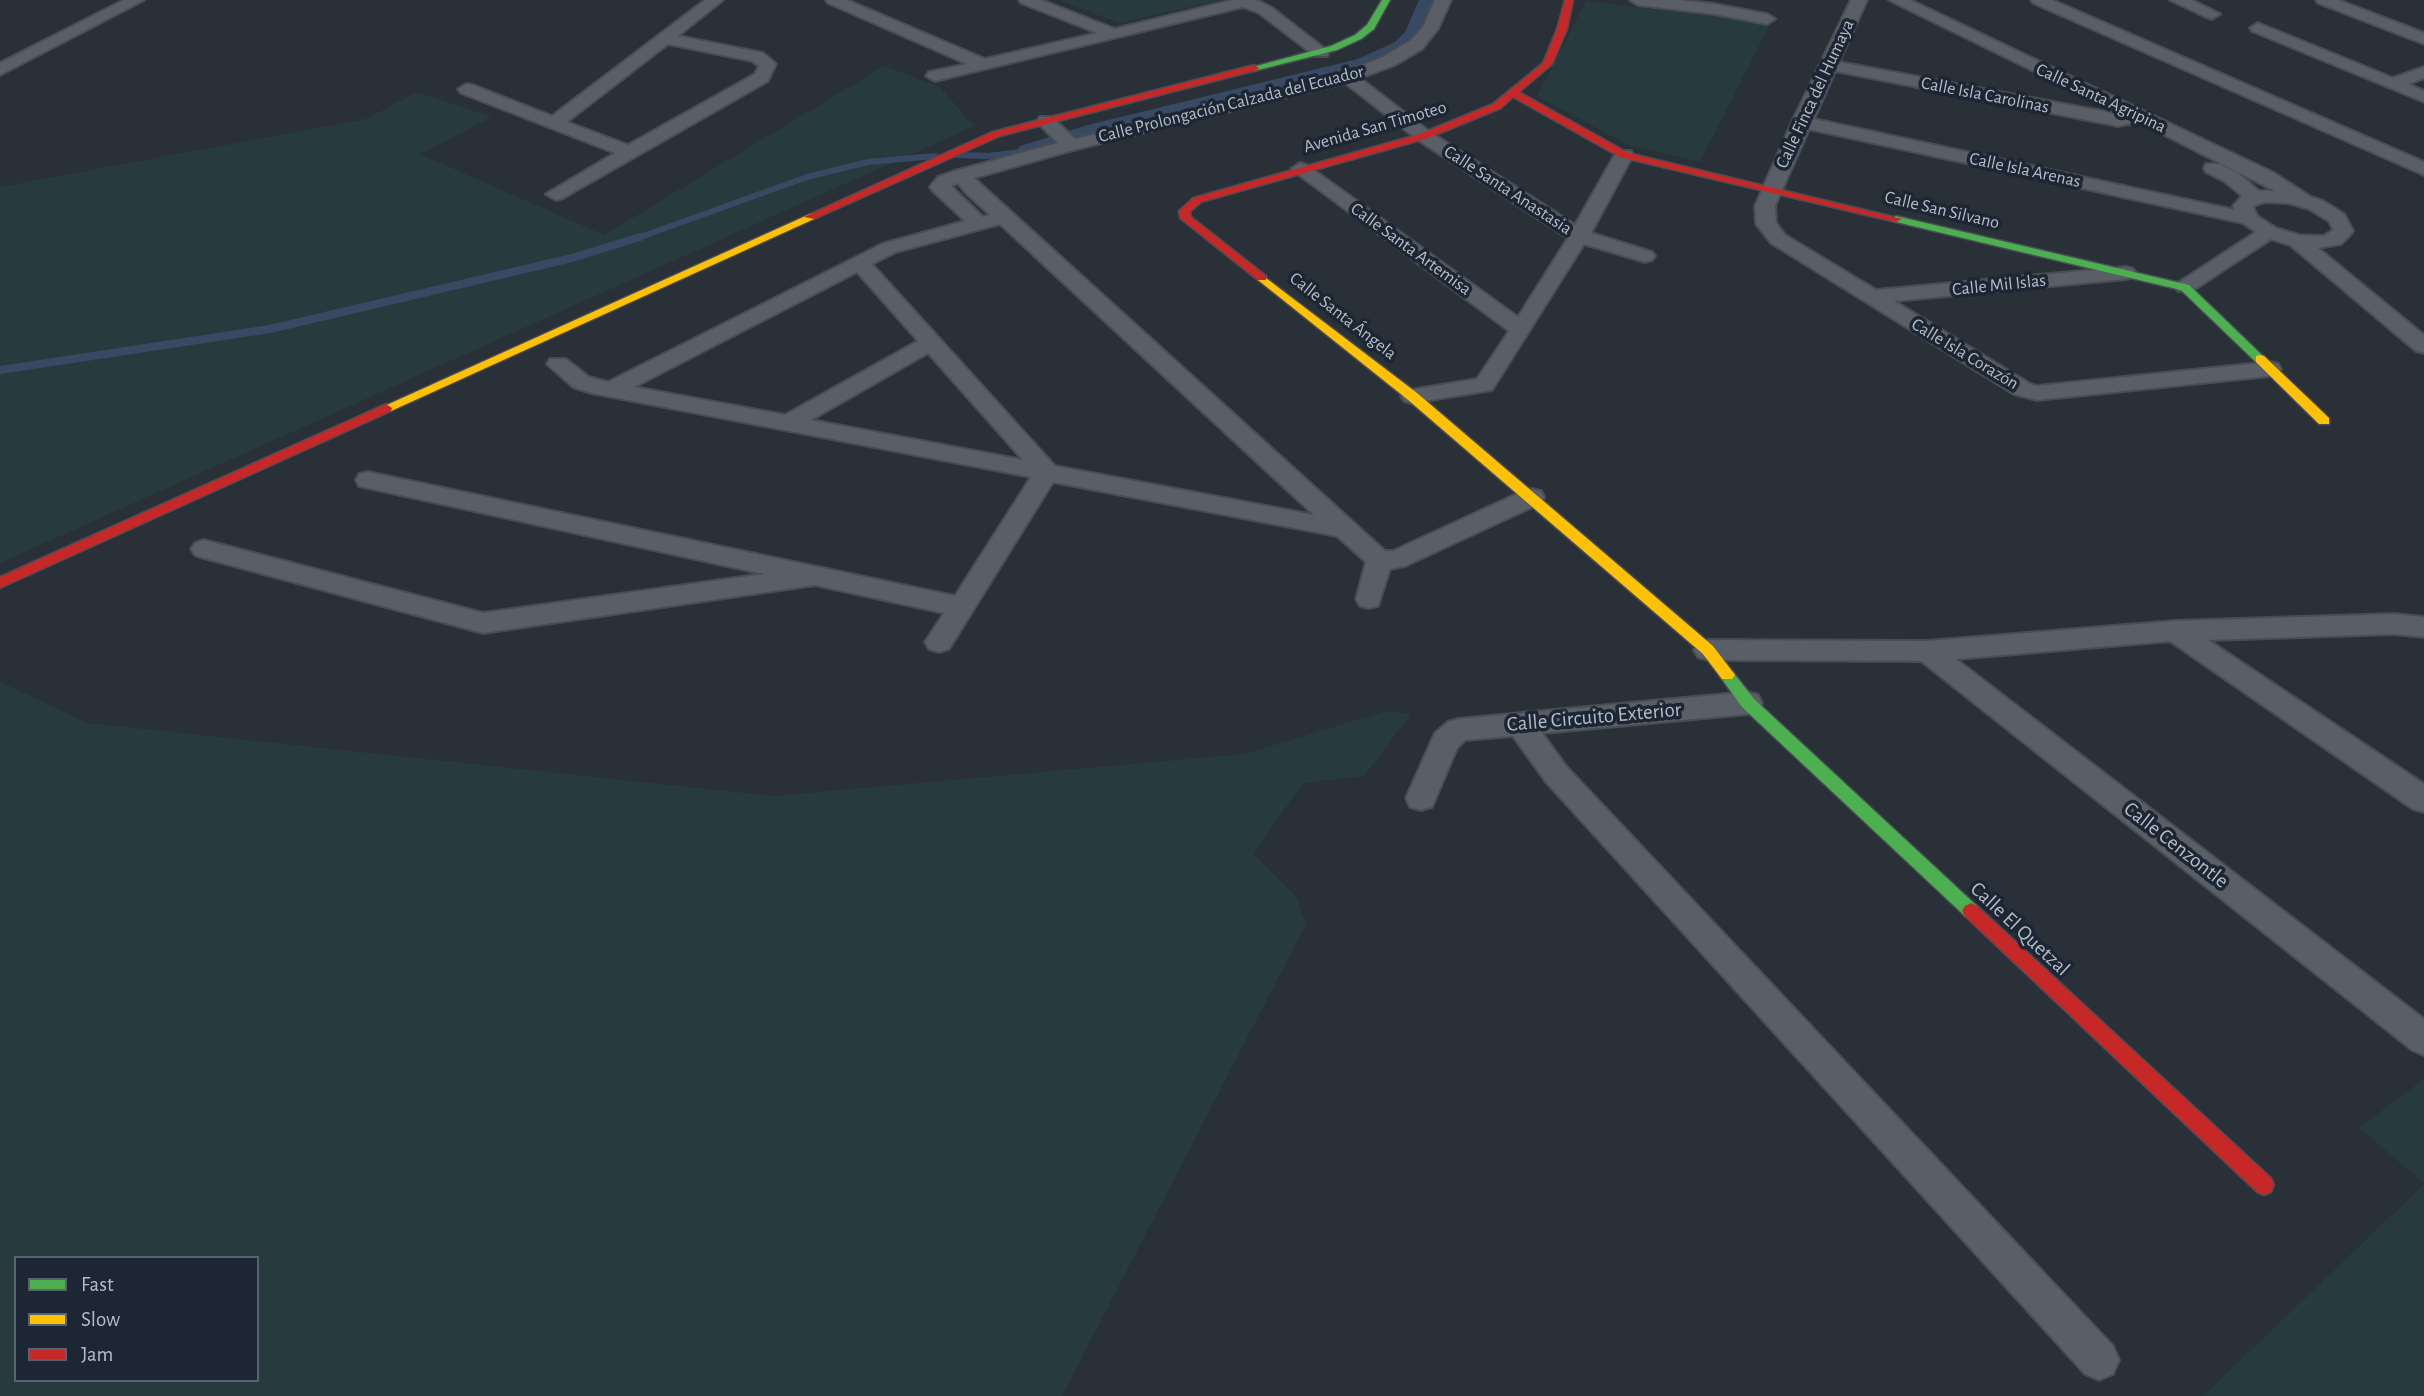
<!DOCTYPE html>
<meta charset="utf-8">
<style>
body{margin:0}
#map{position:relative;width:2424px;height:1396px;overflow:hidden;background:#2a3038;font-family:"Alegreya Sans",sans-serif}
canvas{display:block}
.legend{position:absolute;left:14px;top:1256px;width:245px;height:126px;box-sizing:border-box;background:#1d2633;border:2px solid #59626f;margin:0;padding:9px 12px;list-style:none;font-size:21px;color:#b4bcc9}
.legend li{display:flex;align-items:center;gap:14px;height:35px}
.legend b{width:35px;border:2px solid #59626f}
</style>
<div id="map">
<canvas width="2424" height="1396"></canvas>
<ul class="legend">
<li><b style="height:9px;background:#4caf50"></b>Fast</li>
<li><b style="height:9px;background:#ffc107"></b>Slow</li>
<li><b style="height:9px;background:#c62828"></b>Jam</li>
</ul>
</div>
<script>
const g = document.querySelector('canvas').getContext('2d');
g.lineJoin = 'round';
function paint(path, color) { g.fillStyle = color; g.fill(path, 'evenodd'); }
const toPath = rows => new Path2D(rows.map(r => 'M' + r).join(''));
function strokePath(path, color, width, dash) { g.strokeStyle = color; g.lineWidth = width; g.lineCap = dash ? 'butt' : 'round'; g.setLineDash(dash || []); g.stroke(path); }
function write(font, color, halo, rows, align = 'center') {
  g.font = font + ' "Alegreya Sans",sans-serif'; g.lineWidth = 7; g.setLineDash([]); g.textBaseline = 'middle'; g.strokeStyle = halo; g.fillStyle = color; for (const [text, x, y, turn = 0] of rows) {
    g.save(); g.translate(x, y); g.rotate((+turn || 0) * Math.PI / 180); g.textAlign = isNaN(turn) ? turn : align; if (halo) g.strokeText(text, 0, 0); g.fillText(text, 0, 0); g.restore();
  }
}
paint(toPath([
 [1059,0,1221,0,1119,23],
 [1586,1,1720,17,1769,26,1700,162,1628,145,1537,96],
 [884,66,940,87,974,126,0,563,0,187,366,119,417,92,492,117,420,154,604,235],
 [0,682,88,723,773,796,1244,754,1386,711,1411,714,1364,776,1303,783,1253,854,1297,898,1306,924,1062,1396,0,1396],
 [16,1258,257,1258,257,1380,16,1380],
 [2423,1080,2424,1081,2424,1183,2359,1128],
 [2424,1184,2424,1396,2203,1396]
]), '#273a3e');
strokePath(toPath([
 [957,155,988,156,1028,151],
 [635,239,807,177,868,162,935,156]
]), '#384963', 6);
strokePath(toPath([
 [0,370,270,329,572,258,640,237]
]), '#384963', 8);
paint(toPath([
 [1419,0,1437,0,1421,38,1409,50,1372,67,1104,135,1028,158,1020,156,1017,151,1020,146,1088,125,1358,59,1395,42,1405,32,1419,0]
]), '#384963');
const street = toPath([
 [124,0,144,0,0,75,0,63,124,0],
 [705,0,723,0,678,36,763,53,776,64,768,81,563,198,556,200,546,194,615,153,461,93,458,89,467,84,473,85,552,116,705,0],
 [668,44,752,61,759,66,755,74,628,145,567,122,668,44],
 [826,0,847,0,985,59,1097,33,1021,3,1019,0,1041,0,1115,29,1233,0,1256,0,1271,7,1329,52,1327,56,1315,56,1259,13,1243,7,935,81,926,76,929,72,967,64,828,3,826,0],
 [1435,0,1451,0,1438,29,1422,49,1395,65,1360,78,1430,132,1575,225,1617,151,1631,151,1633,155,1591,233,1652,252,1655,256,1652,260,1645,262,1584,244,1492,390,1412,403,1404,401,1401,396,1404,391,1477,379,1509,331,1291,169,1300,163,1307,165,1518,317,1568,238,1418,140,1345,83,1077,149,974,178,1385,551,1393,551,1523,491,1532,489,1541,491,1544,497,1541,503,1405,566,1390,569,1378,606,1369,608,1360,606,1356,599,1366,562,1337,536,1053,482,949,649,939,652,929,649,925,642,944,613,815,585,483,633,204,558,195,555,191,549,195,543,204,540,483,613,764,574,359,486,356,480,359,474,368,472,955,596,1031,477,591,393,573,387,547,364,550,359,566,359,589,377,608,382,882,244,965,221,933,191,930,187,933,183,938,177,955,171,1058,143,1040,125,1037,121,1040,117,1052,117,1075,139,1342,73,1383,57,1410,41,1423,27,1435,0],
 [958,183,965,192,990,215,983,217,951,186,958,183],
 [1000,224,1314,515,1055,466,872,264,896,252,1000,224],
 [857,272,918,341,785,415,634,387,857,272],
 [928,353,1023,460,811,420,928,353],
 [1630,0,1678,0,1714,4,1767,14,1775,19,1767,24,1714,14,1638,5,1630,0],
 [1851,0,1867,0,1839,62,2123,115,1889,0,1910,0,2274,173,2311,197,2323,201,2344,214,2353,231,2350,235,2341,244,2318,248,2424,335,2424,353,2416,351,2290,245,2271,239,2192,291,2178,291,2175,287,2178,283,2256,232,2243,223,1809,129,1775,206,1776,223,1785,235,1876,290,2126,267,2133,269,2136,273,2133,277,2126,279,1894,301,2030,384,2037,386,2270,362,2278,364,2281,369,2278,374,2270,376,2037,400,2014,394,1771,243,1756,224,1755,206,1792,122,1851,0],
 [1835,71,2118,126,2139,122,2275,191,2259,191,2238,173,2220,164,2206,164,2204,168,2206,172,2224,181,2242,196,2233,206,2235,210,1814,119,1835,71],
 [2264,202,2288,203,2309,209,2329,221,2333,230,2324,236,2299,235,2276,228,2257,216,2253,206,2264,202],
 [2031,0,2052,0,2424,162,2424,175,2033,3,2031,0],
 [2170,0,2192,0,2220,14,2212,19,2206,17,2170,0],
 [2316,0,2338,0,2424,33,2424,44,2318,3,2316,0],
 [2258,23,2393,78,2424,67,2424,78,2408,84,2424,91,2424,102,2252,31,2250,28,2258,23],
 [2394,614,2424,617,2424,637,2394,634,2208,640,2424,784,2424,812,2413,809,2170,641,1956,659,2424,1019,2424,1055,2412,1050,1921,661,1708,660,1698,657,1694,650,1698,643,1708,640,1927,641,2175,621,2394,614],
 [1748,692,1758,695,1762,703,1758,711,1748,714,1542,733,1566,766,2113,1346,2119,1360,2113,1374,2099,1380,2085,1374,1546,782,1513,736,1465,740,1457,748,1432,807,1421,810,1410,807,1406,798,1435,733,1448,722,1458,719,1748,692]
]);
const fast = toPath([
 [1382,0,1390,0,1374,29,1361,39,1337,50,1254,71,1249,68,1331,46,1355,35,1367,25,1382,0],
 [1896,216,2189,285,2266,359,2260,363,2256,362,2181,290,1892,221,1890,219,1896,216],
 [1727,669,1732,671,1754,699,1977,906,1980,911,1977,916,1971,919,1965,916,1742,707,1719,675,1727,669]
]);
const slow = toPath([
 [810,214,816,217,814,219,391,411,386,412,380,408,810,214],
 [1262,275,1417,393,1713,646,1732,671,1735,675,1732,679,1722,679,1703,654,1407,399,1258,280,1258,276,1262,275],
 [2260,355,2264,356,2329,418,2329,424,2319,424,2256,362,2256,356,2260,355]
]);
const jam = toPath([
 [1565,0,1573,0,1567,29,1552,64,1519,92,1628,153,1902,219,1896,222,1620,157,1513,97,1501,108,1428,138,1201,202,1190,212,1191,217,1266,276,1266,280,1258,280,1180,218,1179,211,1193,198,1420,134,1493,104,1543,63,1557,29,1565,0],
 [1254,65,1259,68,1257,70,1000,136,814,219,804,217,992,132,1254,65],
 [386,404,392,408,391,411,0,588,0,577,386,404],
 [1971,903,1977,906,2271,1178,2274,1185,2271,1192,2264,1195,2257,1192,1965,916,1962,911,1965,906,1971,903]
]);
strokePath(street, '#484c53', 4);
strokePath(fast, '#484c53', 3);
strokePath(slow, '#484c53', 3);
strokePath(jam, '#484c53', 3);
paint(street, '#5a5e66');
paint(fast, '#4caf50');
paint(slow, '#ffc107');
paint(jam, '#c62828');
write('18px', '#b4bcc9', '#1d2633', [
 ["Calle Finca del Humaya",1815,94,-65],
 ["Calle Isla Carolinas",1985,95,11],
 ["Calle Santa Agripina",2101,98,25],
 ["Calle Prolongación Calzada del Ecuador",1231,104,-14],
 ["Avenida San Timoteo",1375,127,-16],
 ["Calle Isla Arenas",2025,170,12],
 ["Calle Santa Anastasia",1508,190,33],
 ["Calle San Silvano",1942,210,13],
 ["Calle Santa Artemisa",1411,249,36],
 ["Calle Mil Islas",1999,285,-6],
 ["Calle Santa Ángela",1343,316,38],
 ["Calle Isla Corazón",1965,354,31]
]);
write('21px', '#b4bcc9', '#1d2633', [
 ["Calle Circuito Exterior",1594,717,-5],
 ["Calle Cenzontle",2176,845,38],
 ["Calle El Quetzal",2020,929,43]
]);
</script>
